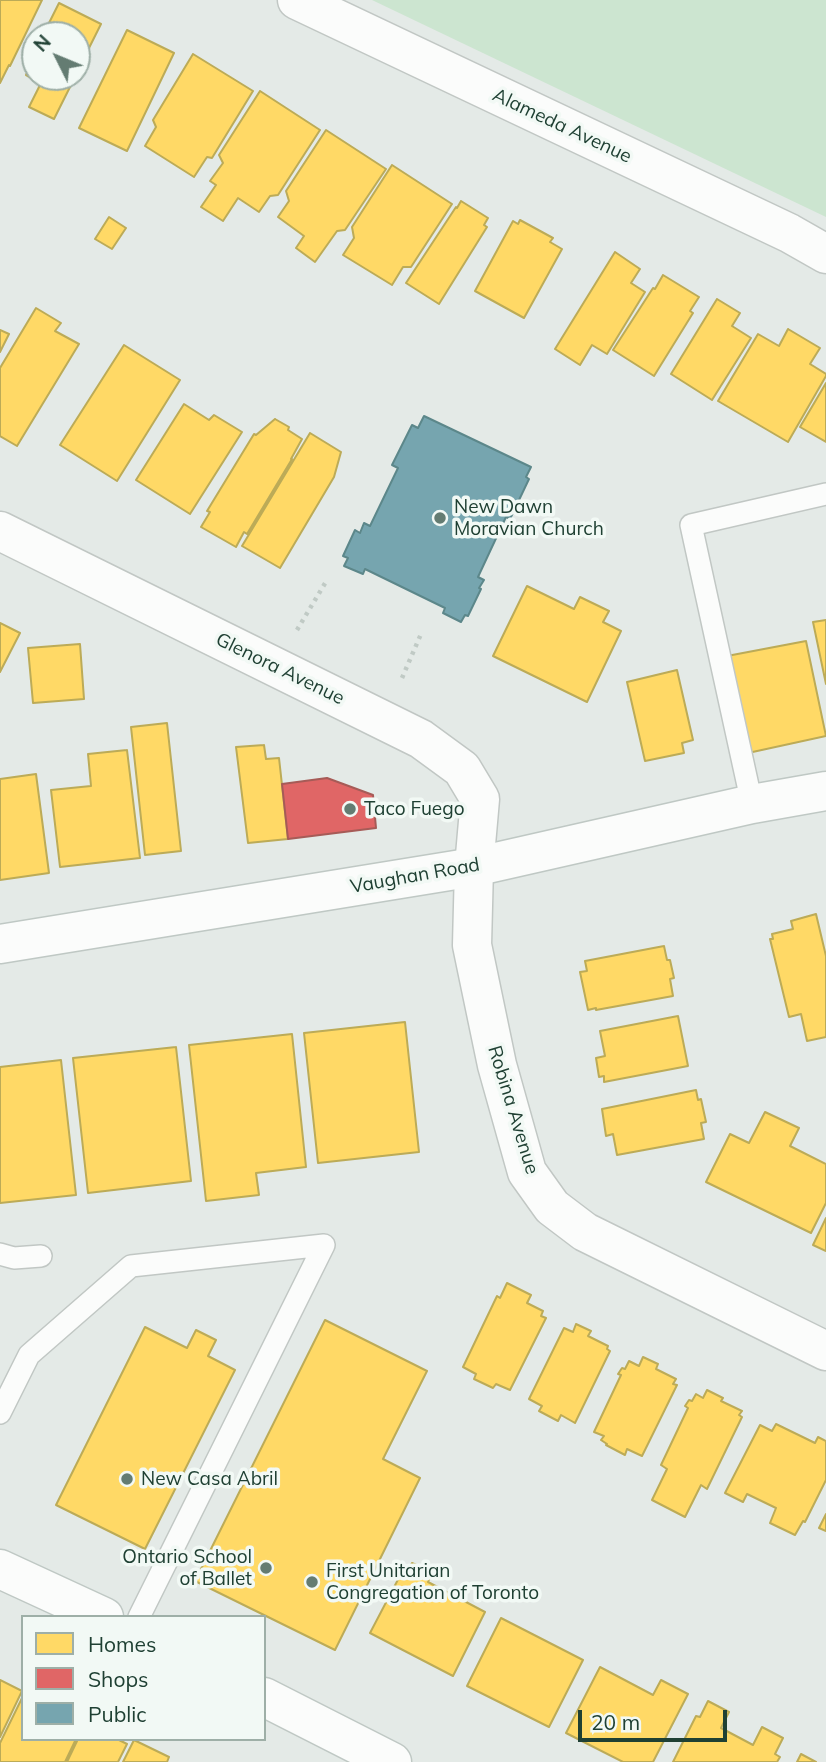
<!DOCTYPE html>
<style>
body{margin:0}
#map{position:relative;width:826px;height:1762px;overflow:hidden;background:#e4eae7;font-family:Mulish,sans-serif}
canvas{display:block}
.legend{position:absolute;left:21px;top:1615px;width:245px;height:126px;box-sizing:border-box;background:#f2f9f5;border:2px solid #9eafa7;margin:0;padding:9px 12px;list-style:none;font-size:21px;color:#1f4033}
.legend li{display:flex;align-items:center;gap:14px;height:35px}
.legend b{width:35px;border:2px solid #9eafa7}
.north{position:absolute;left:21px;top:21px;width:70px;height:70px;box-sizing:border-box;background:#f2f9f5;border:2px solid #9eafa7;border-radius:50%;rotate:313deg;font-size:19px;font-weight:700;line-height:28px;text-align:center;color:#1f4033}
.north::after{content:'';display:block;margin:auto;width:24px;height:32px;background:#647c72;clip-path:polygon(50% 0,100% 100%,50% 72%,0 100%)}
.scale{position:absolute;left:578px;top:1710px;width:149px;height:32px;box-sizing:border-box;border:4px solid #1f4033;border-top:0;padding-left:9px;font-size:21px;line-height:24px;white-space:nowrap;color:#1f4033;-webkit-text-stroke:5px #f2f9f5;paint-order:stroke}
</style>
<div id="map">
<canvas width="826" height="1762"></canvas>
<ul class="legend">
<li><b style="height:19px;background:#ffd966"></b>Homes</li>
<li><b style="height:19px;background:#e06666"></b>Shops</li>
<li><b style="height:19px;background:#76a5af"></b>Public</li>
</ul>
<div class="north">N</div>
<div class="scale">20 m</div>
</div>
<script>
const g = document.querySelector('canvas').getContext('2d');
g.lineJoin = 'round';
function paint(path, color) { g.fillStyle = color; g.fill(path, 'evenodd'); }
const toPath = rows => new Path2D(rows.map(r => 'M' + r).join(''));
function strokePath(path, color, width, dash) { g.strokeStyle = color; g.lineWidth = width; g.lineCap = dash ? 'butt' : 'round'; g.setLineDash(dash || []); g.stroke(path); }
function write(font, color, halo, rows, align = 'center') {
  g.font = font + ' Mulish,sans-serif'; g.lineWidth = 7; g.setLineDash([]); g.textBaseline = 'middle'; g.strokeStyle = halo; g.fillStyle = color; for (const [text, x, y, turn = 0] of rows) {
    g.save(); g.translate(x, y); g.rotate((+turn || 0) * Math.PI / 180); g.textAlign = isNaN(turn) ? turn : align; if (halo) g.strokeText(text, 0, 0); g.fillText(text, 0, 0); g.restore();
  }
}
paint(toPath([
 [372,0,826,0,826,217]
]), '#cce5d0');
const homes = toPath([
 [0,0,42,0,10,66,9,65,0,83,0,0],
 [59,3,101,24,77,72,77,35,43,35,59,3],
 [127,30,174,53,127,151,79,128,127,30],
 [193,54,253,91,212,158,207,157,194,177,145,146,156,127,153,120,193,54],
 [35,56,35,77,75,77,54,119,29,107,41,83,26,75,35,56],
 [260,91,320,130,278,195,270,196,259,212,238,198,223,221,201,207,216,185,210,181,223,163,219,155,260,91],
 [326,130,386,169,345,230,337,231,315,262,296,248,304,236,278,217,289,201,286,191,326,130],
 [392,165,452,204,411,267,403,267,392,285,343,255,354,238,352,227,392,165],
 [461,201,488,218,484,225,487,227,439,304,406,283,456,207,457,208,461,201],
 [109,217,126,228,112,249,95,239,109,217],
 [520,220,553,238,550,242,562,249,524,318,475,291,513,221,518,224,520,220],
 [615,252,640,269,631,283,645,292,607,354,592,345,580,365,555,349,615,252],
 [663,275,699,297,690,311,693,313,654,376,613,350,653,288,655,289,663,275],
 [717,299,740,313,732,326,751,338,712,400,671,374,717,299],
 [36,308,61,323,55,331,79,344,17,446,0,436,0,368,36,308],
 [788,329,820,348,810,364,826,374,826,376,788,442,718,401,758,334,779,346,788,329],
 [0,330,9,334,0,352,0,330],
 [124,345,180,380,117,481,60,445,124,345],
 [826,383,826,442,800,427,826,383],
 [184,404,209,420,214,415,242,432,190,514,136,480,184,404],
 [275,419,289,427,288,430,302,439,291,459,292,459,247,534,244,532,236,547,201,527,210,512,207,511,254,434,256,435,275,419],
 [310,433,341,452,334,477,280,568,242,546,310,433],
 [527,586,574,609,580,597,609,611,603,622,621,631,587,702,493,656,527,586],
 [826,620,826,684,813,622,826,620],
 [0,623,20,633,0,672,0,623],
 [806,641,826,736,748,753,727,656,806,641],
 [80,644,84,699,33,703,28,648,80,644],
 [677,670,693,740,682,743,684,753,645,761,627,682,677,670],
 [167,723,181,851,145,855,131,727,167,723],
 [264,745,266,759,279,758,288,839,248,843,236,747,264,745],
 [127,750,140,858,60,867,51,790,91,786,88,754,127,750],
 [36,774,49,873,0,880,0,779,36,774],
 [816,914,826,956,826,1037,807,1041,801,1014,789,1017,770,939,773,939,772,934,793,929,791,921,816,914],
 [664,946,667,960,670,960,674,978,670,979,673,996,596,1010,596,1008,588,1010,580,972,587,971,585,961,664,946],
 [678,1016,688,1066,604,1082,604,1076,599,1077,596,1058,605,1056,600,1031,678,1016],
 [405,1022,419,1152,318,1163,304,1033,405,1022],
 [292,1034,306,1167,256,1173,259,1195,206,1201,189,1045,292,1034],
 [176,1047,191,1181,88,1193,73,1058,176,1047],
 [61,1060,76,1195,0,1203,0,1067,61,1060],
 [696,1090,698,1100,701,1099,706,1122,701,1123,704,1139,617,1155,613,1134,606,1136,602,1109,696,1090],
 [765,1112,799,1128,790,1146,826,1164,826,1203,811,1233,706,1182,730,1134,749,1143,765,1112],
 [826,1218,826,1251,813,1245,826,1218],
 [507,1283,531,1295,527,1303,543,1311,541,1316,546,1318,510,1390,496,1384,493,1388,474,1379,476,1374,463,1367,497,1296,500,1298,507,1283],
 [325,1320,427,1371,383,1459,420,1478,335,1650,195,1581,325,1320],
 [576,1324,591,1331,588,1336,608,1346,607,1349,610,1351,575,1423,561,1415,558,1421,539,1411,542,1406,529,1399,564,1328,573,1332,576,1324],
 [145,1327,187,1348,196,1330,216,1340,208,1356,235,1370,145,1549,56,1505,145,1327],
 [643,1357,658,1364,656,1369,676,1379,673,1384,677,1385,642,1456,627,1449,625,1455,606,1445,607,1444,601,1440,604,1436,594,1432,621,1375,618,1374,622,1368,625,1369,629,1361,639,1366,643,1357],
 [707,1390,723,1398,721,1401,742,1411,739,1415,742,1417,707,1489,701,1485,685,1517,652,1500,667,1469,661,1465,688,1408,685,1406,689,1400,692,1401,696,1394,703,1398,707,1390],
 [776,1424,815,1443,818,1437,826,1441,826,1480,805,1522,803,1521,795,1535,770,1523,776,1508,747,1494,743,1502,725,1493,760,1425,772,1431,776,1424],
 [826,1514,826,1531,819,1528,826,1514],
 [412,1563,432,1572,428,1582,485,1612,453,1676,370,1633,403,1570,406,1572,412,1563],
 [501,1618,583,1660,549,1727,467,1686,501,1618],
 [600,1667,653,1695,661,1680,688,1694,653,1762,623,1762,566,1733,600,1667],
 [0,1680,22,1691,0,1737,0,1680],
 [23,1696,23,1739,76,1739,65,1762,0,1762,0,1743,23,1696],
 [708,1701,729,1712,721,1728,753,1745,762,1727,783,1738,775,1754,780,1757,777,1762,673,1762,696,1716,700,1717,708,1701],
 [78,1739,117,1739,127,1744,118,1762,67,1762,78,1739],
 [134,1740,169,1757,167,1762,123,1762,134,1740],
 [801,1754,816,1762,797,1762,801,1754]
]);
paint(homes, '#ffd966');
strokePath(homes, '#bcab57', 2);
const shops = toPath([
 [327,778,373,795,376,828,288,839,282,784,327,778]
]);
paint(shops, '#e06666');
strokePath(shops, '#a65b57', 2);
const public = toPath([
 [424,416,531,467,526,477,529,479,510,519,506,517,478,577,484,580,479,588,481,589,468,616,465,615,461,622,443,613,445,608,365,569,363,574,344,566,348,558,343,556,355,530,360,533,364,523,370,526,398,468,392,465,412,425,418,428,424,416]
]);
paint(public, '#76a5af');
strokePath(public, '#5c878a', 2);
const lane = toPath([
 [752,804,691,525,826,494],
 [0,1254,14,1258,41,1256],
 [0,1413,29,1355,131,1266,324,1245,139,1617]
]);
const street = toPath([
 [297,0,789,233,826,254],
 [0,531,421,739,462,769,480,799,474,867,472,945,497,1065,527,1172,552,1207,585,1232,826,1351]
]);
const secondary = toPath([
 [0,944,474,867,752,804,826,791],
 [0,1569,104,1617],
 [264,1697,392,1762]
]);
strokePath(lane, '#c1c7c4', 24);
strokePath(street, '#c1c7c4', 41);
strokePath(secondary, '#bfc8c4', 41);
strokePath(toPath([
 [297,630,327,580],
 [402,678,421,634]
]), '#c0cac5', 4.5, [3.5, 5]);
strokePath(lane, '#fbfcfb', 21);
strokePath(street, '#fbfcfb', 38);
strokePath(secondary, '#fbfcfb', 38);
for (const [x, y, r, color] of [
 [440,518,7,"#647c72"],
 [350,809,7,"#647c72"],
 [127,1479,7,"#647c72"],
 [266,1568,7,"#647c72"],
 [312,1582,7,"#647c72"]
]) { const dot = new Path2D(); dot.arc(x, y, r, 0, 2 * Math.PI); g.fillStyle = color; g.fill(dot); strokePath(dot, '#f2f9f5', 2.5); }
write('19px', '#1f4033', '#f2f9f5', [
 ["Alameda Avenue",562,126,25],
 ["Glenora Avenue",280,669,26],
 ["Vaughan Road",415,876,-10],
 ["Robina Avenue",513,1110,73]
]);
write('19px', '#1f4033', '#f2f9f5', [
 ["New Dawn",454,507],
 ["Moravian Church",454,529],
 ["Taco Fuego",364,809],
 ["New Casa Abril",141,1479],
 ["Ontario School",252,1557,"right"],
 ["of Ballet",252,1579,"right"],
 ["First Unitarian",326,1571],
 ["Congregation of Toronto",326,1593]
], 'left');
</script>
